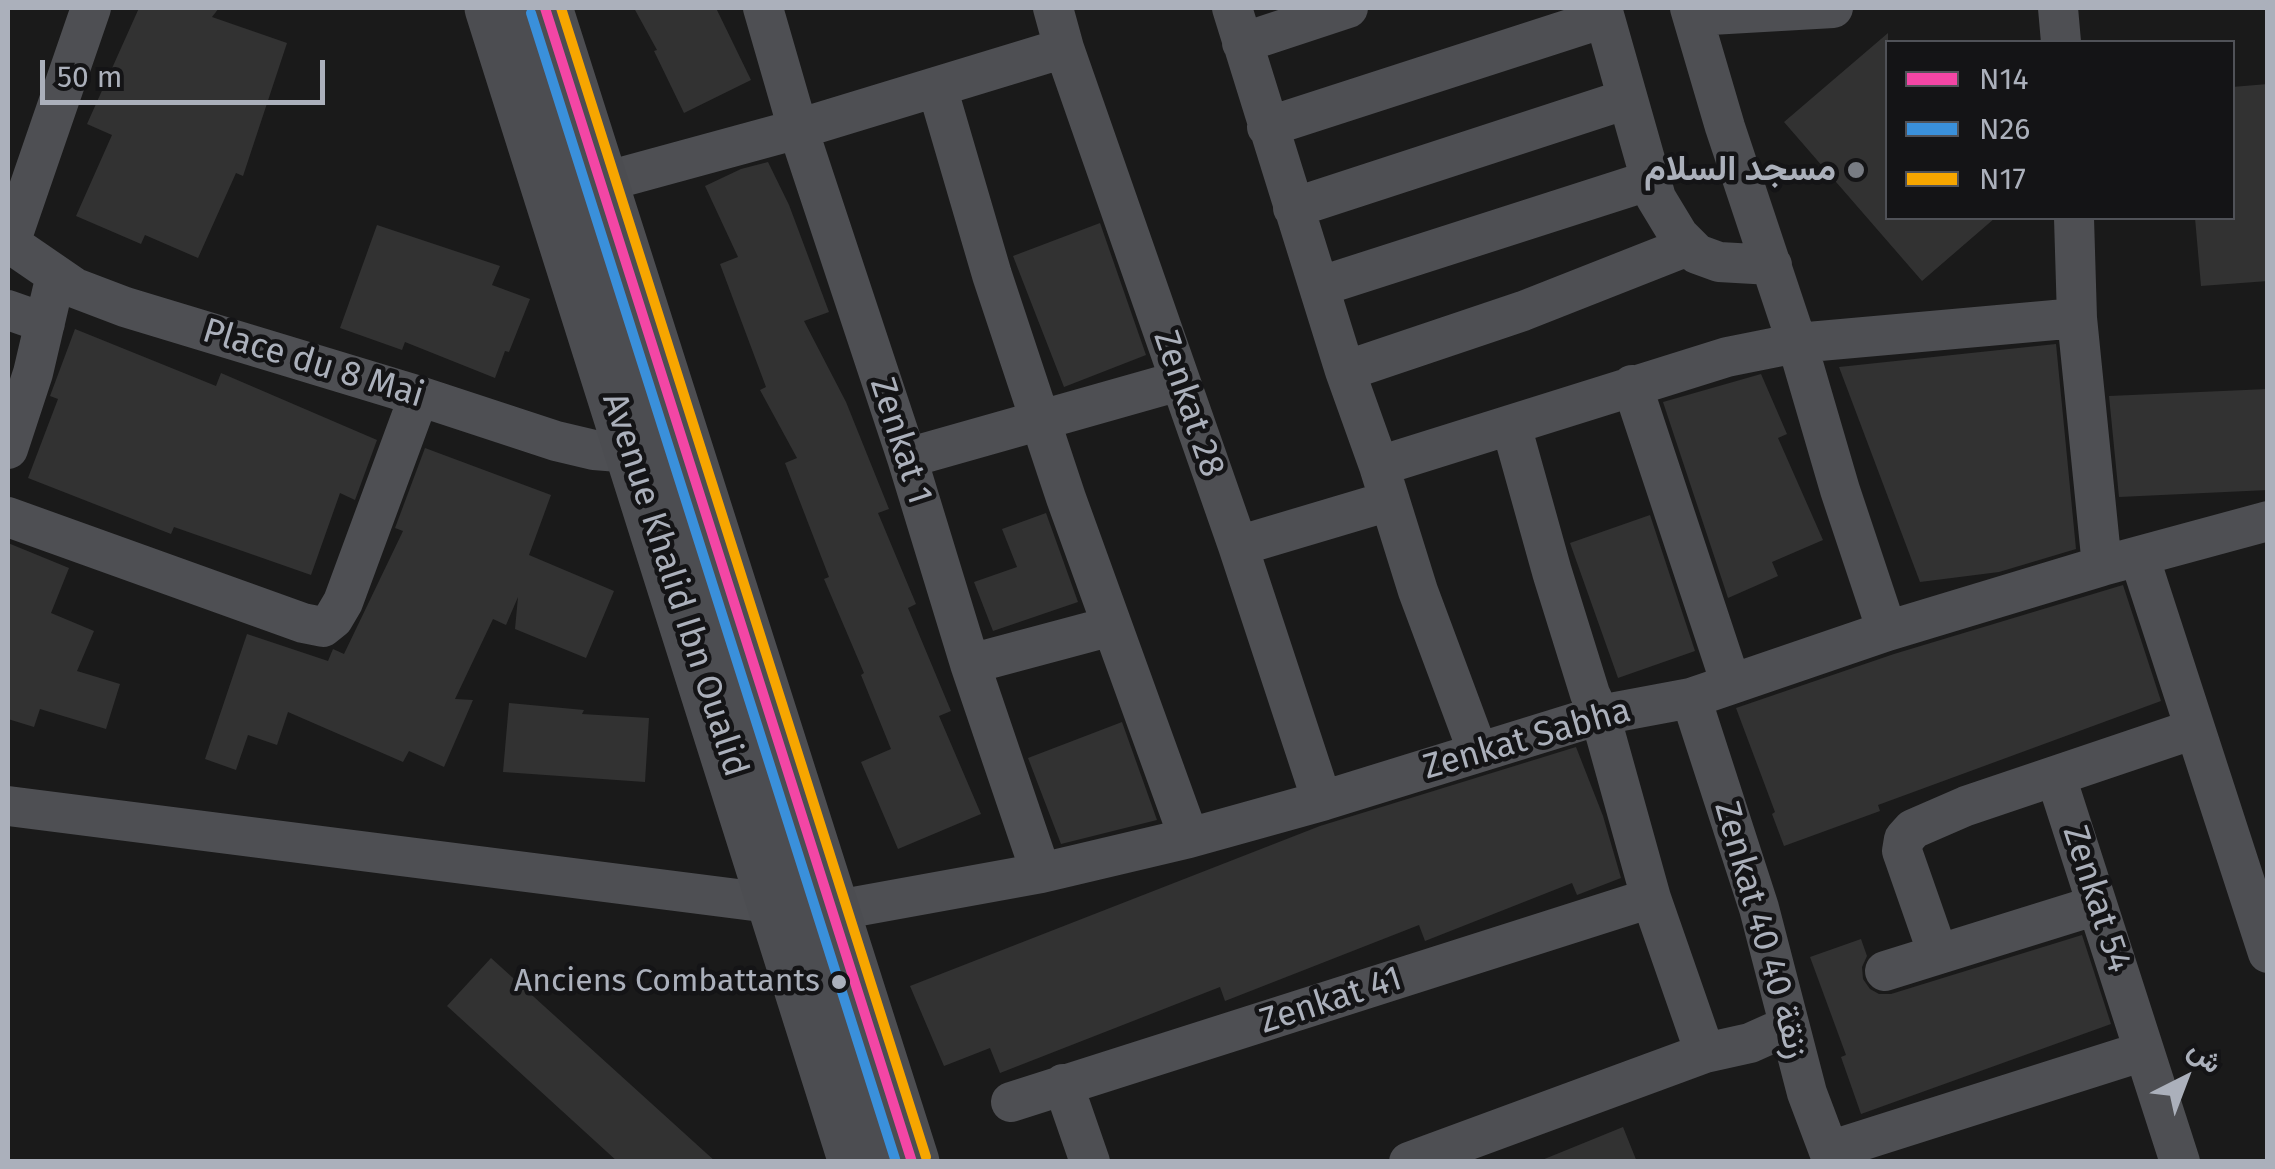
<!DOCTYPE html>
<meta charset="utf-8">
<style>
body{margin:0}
#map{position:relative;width:2275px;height:1169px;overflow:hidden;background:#1a1a1a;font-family:"Fira Sans",Vazirmatn,sans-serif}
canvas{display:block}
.frame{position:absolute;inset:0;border:10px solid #abb0bb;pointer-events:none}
.legend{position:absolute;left:1885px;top:40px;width:350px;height:180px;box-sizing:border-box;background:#141416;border:2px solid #505258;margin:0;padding:12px 18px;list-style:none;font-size:30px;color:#abb0bb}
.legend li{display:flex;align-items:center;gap:20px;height:50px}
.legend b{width:50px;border:2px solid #505258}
.north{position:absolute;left:2135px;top:1029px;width:100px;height:100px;-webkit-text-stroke:8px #141416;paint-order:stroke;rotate:42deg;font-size:28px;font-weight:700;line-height:40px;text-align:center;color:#abb0bb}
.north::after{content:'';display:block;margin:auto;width:35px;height:45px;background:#abb0bb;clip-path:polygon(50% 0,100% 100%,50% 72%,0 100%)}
.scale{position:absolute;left:40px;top:60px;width:285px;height:45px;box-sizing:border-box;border:5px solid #abb0bb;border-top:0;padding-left:12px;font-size:30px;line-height:35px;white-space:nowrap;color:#abb0bb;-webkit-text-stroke:8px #141416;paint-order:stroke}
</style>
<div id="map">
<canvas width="2275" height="1169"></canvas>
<div class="frame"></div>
<ul class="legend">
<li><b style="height:12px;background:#f346a5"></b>N14</li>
<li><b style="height:12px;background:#3a90db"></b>N26</li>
<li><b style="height:12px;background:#f7a600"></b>N17</li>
</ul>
<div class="north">ش</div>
<div class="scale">50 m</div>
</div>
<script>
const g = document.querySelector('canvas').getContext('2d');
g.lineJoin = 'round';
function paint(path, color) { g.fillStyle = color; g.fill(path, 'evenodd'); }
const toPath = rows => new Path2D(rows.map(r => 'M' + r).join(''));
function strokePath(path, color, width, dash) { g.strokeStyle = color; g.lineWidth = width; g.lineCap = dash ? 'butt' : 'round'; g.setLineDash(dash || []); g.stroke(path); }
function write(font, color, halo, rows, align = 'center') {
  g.font = font + ' "Fira Sans",Vazirmatn,sans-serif'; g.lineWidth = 9; g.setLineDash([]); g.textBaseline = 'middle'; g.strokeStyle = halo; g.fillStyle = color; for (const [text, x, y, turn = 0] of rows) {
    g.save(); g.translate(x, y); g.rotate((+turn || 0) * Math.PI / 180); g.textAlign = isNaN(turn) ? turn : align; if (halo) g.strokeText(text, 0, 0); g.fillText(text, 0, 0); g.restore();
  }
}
paint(toPath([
 [139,8,219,8,212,17,287,43,243,176,236,173,198,258,145,235,141,244,76,216,112,135,87,124],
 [634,8,716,8,751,80,684,113,654,51,657,50],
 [1888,33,1888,218,1995,218,1922,281,1784,122],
 [2268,84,2268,281,2201,286,2195,218,2232,218,2232,87],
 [768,162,789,205,829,312,804,321,846,402,889,509,878,513,916,604,908,608,951,711,939,716,981,814,898,849,861,762,891,749,861,675,864,673,824,579,829,577,785,463,797,458,760,390,766,387,720,264,738,257,705,186,741,169],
 [1100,223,1146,355,1064,387,1013,256],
 [377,225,500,266,492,285,530,299,509,352,505,351,495,378,405,342,402,350,340,328],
 [75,329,216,386,221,373,377,440,355,500,340,493,311,575,174,527,171,534,28,478,58,399,50,396],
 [2056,344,2076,549,1999,572,1920,582,1839,367],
 [1761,374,1787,434,1778,438,1823,540,1772,562,1778,576,1728,598,1663,402],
 [2268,389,2268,490,2119,497,2109,396],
 [425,448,551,495,529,555,614,591,586,658,515,629,518,597,506,625,493,619,455,699,473,700,444,767,409,751,403,762,288,712,277,745,248,735,236,770,205,759,247,634,328,661,333,649,344,654,403,531,395,528],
 [1046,513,1078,602,993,631,974,582,1017,567,1002,529],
 [1650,515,1695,651,1618,678,1570,543],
 [8,543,69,568,51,613,94,631,77,671,120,684,106,729,40,709,34,727,8,719],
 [2123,585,2161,701,1878,805,1880,811,1784,846,1772,814,1775,812,1736,708,1894,654],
 [509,703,584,710,582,714,649,718,645,782,503,772],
 [1122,722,1157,820,1061,844,1028,758],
 [1576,747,1603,816,1621,878,1577,895,1572,883,1425,941,1419,925,1225,1001,1220,987,1000,1073,990,1048,944,1066,910,986,1320,826],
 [2082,935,2111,1024,1861,1114,1841,1057,1846,1055,1810,957,1861,939,1867,956,1862,967,1863,979,1870,989,1879,994,1891,994],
 [491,958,716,1162,618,1162,447,1006],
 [1623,1127,1637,1162,1542,1162,1542,1160]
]), '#323232');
strokePath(toPath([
 [763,8,798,129,907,458,970,664,1041,873],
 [1053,8,1064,48,1238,546,1322,801],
 [1232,8,1345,371,1379,466,1418,591,1478,752],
 [1602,8,1656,198,1679,236,1697,254,1719,262,1772,265],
 [1690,8,1725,127,1797,343,1840,490,1887,631],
 [2058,8,2061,42],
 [1693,16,1833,8],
 [1242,43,1348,8],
 [937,87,992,275,1066,498,1189,838],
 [1267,127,1604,18],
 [600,183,798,129,1064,48],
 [1293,208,1627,99],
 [2074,218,2077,318,2102,566],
 [8,242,75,288,125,307,419,396,556,441,594,450,632,453],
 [10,243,91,8],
 [1321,286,1651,180],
 [8,310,45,323],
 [1345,371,1523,311,1688,246],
 [1632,385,1731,684],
 [1511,425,1552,572,1590,694,1600,715,1651,898,1705,1053],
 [8,449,33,373,56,275],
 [907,458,1179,381],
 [1379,466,1727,357,1797,343,2077,318],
 [8,517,303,623,323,627,333,619,343,602,419,396],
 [1238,546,1389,501],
 [2139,556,2268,953],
 [970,664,1112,626],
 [1691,698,1759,908,1807,1093,1833,1162],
 [2056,777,2180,1162],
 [8,806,832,911,1041,873,1189,838,1322,801,1600,715,1691,698,1887,631,2102,566,2268,521],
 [1938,954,1902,851,1904,839,1913,829,1966,806,2194,729],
 [1885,971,2097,905],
 [1063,1084,1090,1162],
 [1011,1102,1651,898],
 [1829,1151,2144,1051],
 [1409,1162,1705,1053,1750,1043,1788,1026]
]), '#4e4f53', 40);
strokePath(toPath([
 [492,8,856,1162],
 [545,8,912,1162]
]), '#4c4d51', 55);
strokePath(toPath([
 [545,8,912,1162]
]), '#f346a5', 10);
strokePath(toPath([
 [531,13,896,1162]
]), '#3a90db', 10);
strokePath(toPath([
 [561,8,926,1157]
]), '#f7a600', 10);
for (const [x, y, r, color] of [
 [1856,170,10,"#787c83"],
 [839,982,9,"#abb0bb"]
]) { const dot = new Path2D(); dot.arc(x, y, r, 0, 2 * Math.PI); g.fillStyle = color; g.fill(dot); strokePath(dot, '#141416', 4); }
write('32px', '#abb0bb', '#141416', [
 ["Anciens Combattants",820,982]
], 'right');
write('bold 35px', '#abb0bb', '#141416', [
 ["مسجد السلام",1836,170]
], 'right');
write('35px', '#abb0bb', '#141416', [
 ["Place du 8 Mai",313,364,17],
 ["Zenkat 28",1188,404,71],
 ["Zenkat 1",900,441,72],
 ["Avenue Khalid Ibn Oualid",674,585,72],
 ["Zenkat Sabha",1527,740,-16],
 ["Zenkat 54",2096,899,72],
 ["Zenkat 40 زنقة 40",1761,930,74],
 ["Zenkat 41",1331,1001,-18]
]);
</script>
